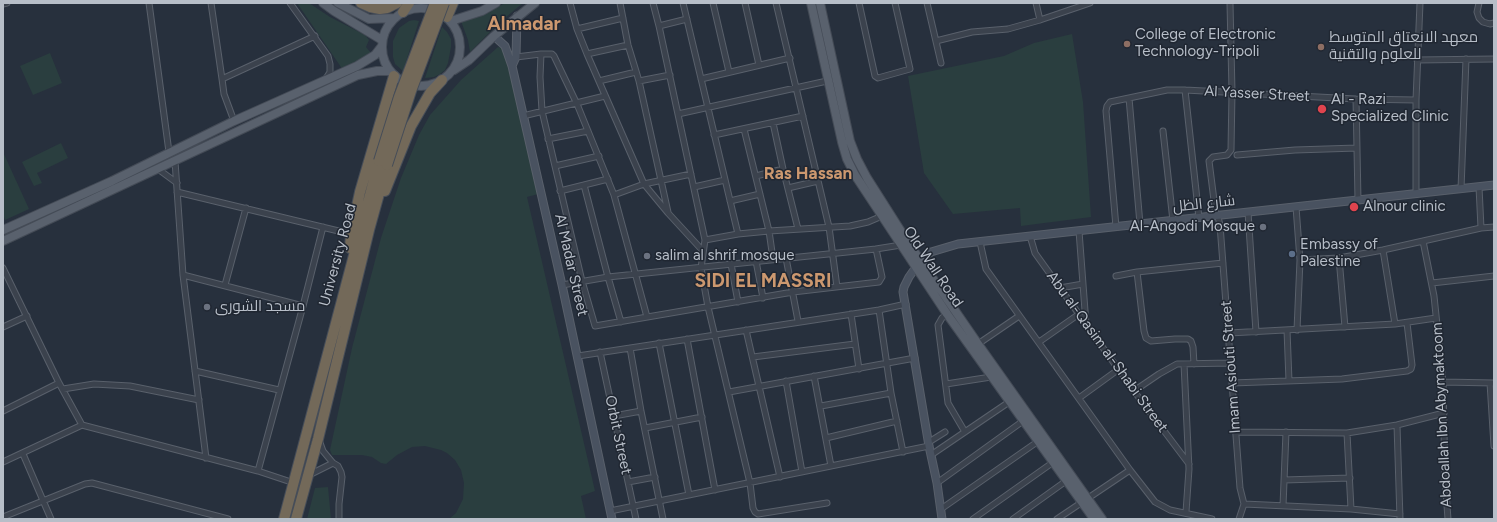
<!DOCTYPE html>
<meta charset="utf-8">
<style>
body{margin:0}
#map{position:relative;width:1497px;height:522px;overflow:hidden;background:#27303d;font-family:Figtree,sans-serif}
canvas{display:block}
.frame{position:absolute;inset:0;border:4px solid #b7bec8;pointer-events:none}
</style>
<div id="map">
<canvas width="1497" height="522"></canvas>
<div class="frame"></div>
</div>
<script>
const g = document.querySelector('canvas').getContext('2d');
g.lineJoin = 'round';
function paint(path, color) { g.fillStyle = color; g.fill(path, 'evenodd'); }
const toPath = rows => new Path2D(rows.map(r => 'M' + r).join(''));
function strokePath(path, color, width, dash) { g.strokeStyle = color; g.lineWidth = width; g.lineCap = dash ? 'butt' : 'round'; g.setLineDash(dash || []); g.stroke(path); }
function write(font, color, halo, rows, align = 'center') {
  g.font = font + ' Figtree,Cairo,sans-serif'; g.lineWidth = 3; g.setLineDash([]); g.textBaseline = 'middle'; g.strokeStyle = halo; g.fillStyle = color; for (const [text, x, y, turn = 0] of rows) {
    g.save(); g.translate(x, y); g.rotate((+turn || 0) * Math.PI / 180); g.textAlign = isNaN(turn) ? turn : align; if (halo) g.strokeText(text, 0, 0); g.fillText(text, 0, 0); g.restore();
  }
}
paint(toPath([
 [297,3,309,3,330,17,365,35,369,40,366,47,371,53,363,60,343,70],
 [505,3,523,3,500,22,470,52,468,40,461,21,479,17],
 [414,20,419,21,403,71,395,64,393,57,393,41,399,28,409,21],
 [442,27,447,32,451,39,451,47,448,63,445,70,440,74,434,77,425,78],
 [1072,34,1083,102,1091,217,1021,226,1020,208,953,214,924,173,908,76,1004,56,1034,43],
 [498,47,503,48,505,53,538,194,527,197,595,491,581,496,586,519,449,519,456,513,463,499,464,483,461,470,455,460,447,453,441,450,425,446,412,447,397,455,386,464,381,463,372,457,362,455,332,455,330,450,352,348,381,238,401,178,419,135,430,115,461,80],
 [50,53,62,83,33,95,20,66],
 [61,143,68,158,37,173,42,183,34,186,22,162],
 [3,152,29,209,5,220,3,214],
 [328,487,331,519,307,519,315,488]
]), '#2a3e3f');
const street = toPath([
 [149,3,169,152],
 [211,3,222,79,315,36],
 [290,3,328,56,330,64,330,72,325,80],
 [570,3,577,29,587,54,644,184,668,213,703,251],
 [620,3,628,45,639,81,668,212],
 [653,3,659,26,705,240,701,268,708,307,750,483,753,508,755,512,758,514,827,503],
 [683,3,738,234],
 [713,3,729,72],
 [745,3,759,65],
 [776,3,829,227,837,287],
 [859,3,875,76,878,78,910,69,895,3],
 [927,3,941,63],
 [1036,3,1040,20,1090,3],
 [1230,3,1232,92,1231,150,1227,155,1213,157,1209,161,1216,216,1218,217,1220,225,1240,488,1244,504,1239,519],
 [1479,3,1477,12,1479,18,1483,22,1490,24,1494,23],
 [3,4,7,3],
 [659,26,687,19],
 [577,29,623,18],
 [936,41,972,32,1008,29,1040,20],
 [541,54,540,77,542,111,582,281,595,326,793,292,879,282,882,277,876,249],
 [587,54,628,45],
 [516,57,541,54,552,54,554,56,577,104,614,195,647,317],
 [1417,60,1494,59],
 [222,79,224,94,234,121],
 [701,79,790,58],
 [599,81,636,72],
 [639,81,670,75],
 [1185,90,1199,218],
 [1129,98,1140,224],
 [1356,99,1358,200],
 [678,114,827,81],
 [523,116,605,96],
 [773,123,783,169,798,229],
 [744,129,769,231,773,259],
 [1163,131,1173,221],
 [714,135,803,116],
 [548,139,588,131],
 [1237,155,1295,150,1357,148],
 [175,161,183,275,206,458],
 [555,166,599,156],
 [158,169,177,183],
 [756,176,783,169],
 [584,185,608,277,621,322],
 [694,187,725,180],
 [1479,187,1481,228],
 [788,188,818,181],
 [1461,189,1466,59],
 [560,191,608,179],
 [177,192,351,234],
 [1416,194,1416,100,1420,3],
 [614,195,644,184,691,174],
 [730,201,760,194],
 [1296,207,1300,260,1297,330],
 [1248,212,1256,332],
 [1116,227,1106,111,1107,106,1110,102,1167,90,1185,90,1356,99,1416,100],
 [1079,231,1086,324],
 [1030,236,1035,253,1134,391,1189,464],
 [705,240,738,234,769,231,850,226,868,222,882,216],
 [1423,241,1434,296,1443,382,1445,479,1448,519],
 [980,242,986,269,1130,470,1155,502,1170,510,1212,519],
 [1383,250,1395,324],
 [786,258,798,321],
 [1339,258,1345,327],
 [1300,260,1339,258,1383,250,1481,228,1494,227],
 [756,261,763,298],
 [731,264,738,302],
 [3,268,59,383,82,425],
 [1137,272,1144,331,1146,338,1151,341,1175,339,1188,339,1191,341,1193,347,1194,364],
 [183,275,303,306],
 [1116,276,1137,272,1223,263],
 [1432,283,1494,276],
 [225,285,246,208],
 [562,285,608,277,876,249,901,245],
 [1060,288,1083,284],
 [879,310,891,393,903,452],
 [851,314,859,369],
 [947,314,942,318,938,325,948,403,965,432],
 [3,327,27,316],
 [746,330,780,477],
 [1287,330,1289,381],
 [1229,333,1395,324,1436,318],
 [687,339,715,490],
 [1039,342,1079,314],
 [659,343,689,495],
 [978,344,1019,316],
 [630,348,641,411,663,519],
 [600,352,636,519],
 [578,356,879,310,906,304],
 [753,357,855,344],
 [1184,364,1189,469,1186,512],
 [195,371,279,390],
 [814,376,831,466],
 [786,381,802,472],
 [1443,382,1494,383],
 [1232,383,1342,379,1407,371,1411,369,1412,365,1407,323],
 [1490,383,1494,446],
 [946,384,991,377],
 [63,389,94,384,130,386,199,400],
 [1134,391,1159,374,1177,364,1231,363],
 [729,392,915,358],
 [1079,398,1119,369],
 [821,406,891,393],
 [3,411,59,383],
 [614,416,641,411],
 [1397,425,1400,519],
 [645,428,702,417],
 [1236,432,1347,433,1397,425,1444,413],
 [1347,433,1351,509],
 [826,438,897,421],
 [319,440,323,451,333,463,338,466,341,472,342,477,339,504,339,519],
 [929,442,945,432],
 [23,454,51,519],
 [931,455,1009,402],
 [3,462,82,425,258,471,294,483],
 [258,471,303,306,323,227],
 [309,475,333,463],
 [1284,480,1350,478],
 [628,482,655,477],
 [937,483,1023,421],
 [1244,504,1351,509,1400,514],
 [1283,506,1286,432],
 [941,509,1037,442],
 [610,511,929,446],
 [3,517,85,484,92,483,228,519],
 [973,519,1052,463],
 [1013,519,1066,481],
 [1057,519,1130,470]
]);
const secondary = toPath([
 [494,36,505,46,512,66,562,285,612,519],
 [512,66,516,57,517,16],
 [942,519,937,483,929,446,903,292,904,287,909,277,921,260,931,252,958,244,1494,185]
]);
const primary = toPath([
 [323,3,334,11,382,40],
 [338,3,369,19,394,18],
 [811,3,842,142,847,159,855,175,947,314,1094,519],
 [820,3,850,141,857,159,867,178,907,241,978,344,1102,519],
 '382 47a39 39 0 1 1 78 0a39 39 0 1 1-78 0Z',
 [451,21,482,11,496,3],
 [454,70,469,60,494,36,535,3],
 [3,230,112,181,234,121,357,66,375,55,382,46],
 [3,241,358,75,377,71,390,71]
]);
const highway = toPath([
 [361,3,370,7,380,9,387,8,397,3],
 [403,12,409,3],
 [447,17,453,3],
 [385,191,411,126,430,93,442,80],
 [350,248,351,234,360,192,394,76],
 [284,519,379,161],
 [296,519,318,439,369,230,387,165]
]);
strokePath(street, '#59606b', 7);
strokePath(secondary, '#59606b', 9);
strokePath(primary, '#444b56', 10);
strokePath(highway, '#464d58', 12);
strokePath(street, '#3b424d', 5);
strokePath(secondary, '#495260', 7);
strokePath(primary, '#59616d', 8);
strokePath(highway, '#736959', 10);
const highwayBridge = toPath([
 [379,161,399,97,435,3],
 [387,165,411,91,444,3]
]);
strokePath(highwayBridge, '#464d58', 12, []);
strokePath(highwayBridge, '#736959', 10);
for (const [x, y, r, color] of [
 [1127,44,4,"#8d6e63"],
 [1321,47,4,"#8d6e63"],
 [1322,109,5,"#e0444e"],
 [1354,207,5,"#e0444e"],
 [1263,227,4,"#6b7280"],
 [1292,254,4,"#5c6f8a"],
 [647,256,4,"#6b7280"],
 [207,307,4,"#6b7280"]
]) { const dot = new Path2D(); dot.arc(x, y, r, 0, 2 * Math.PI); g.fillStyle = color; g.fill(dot); strokePath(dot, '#202732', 1.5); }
write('15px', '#b7bec8', '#202732', [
 ["College of Electronic",1135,35],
 ["Technology-Tripoli",1135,52],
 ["معهد الانعتاق المتوسط",1329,38],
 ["للعلوم والتقنية",1329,55],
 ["Al - Razi",1331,100],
 ["Specialized Clinic",1331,117],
 ["Alnour clinic",1363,207],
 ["Al-Angodi Mosque",1255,227,"right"],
 ["Embassy of",1300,245],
 ["Palestine",1300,262],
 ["salim al shrif mosque",655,256],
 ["مسجد الشورى",215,307]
], 'left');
write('15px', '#b7bec8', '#202732', [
 ["Al Yasser Street",1257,94,3],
 ["شارع الظل",1204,204,-6],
 ["University Road",338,255,-75],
 ["Al Madar Street",571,265,77],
 ["Old Wall Road",933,267,56],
 ["Abu al-Qasim al-Shabi Street",1107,352,54],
 ["Imam Asiouti Street",1231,367,-94],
 ["Abdoallah Ibn Abymaktoom",1442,415,-93],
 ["Orbit Street",618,435,78]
]);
write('bold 17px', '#cc986f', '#202732', [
 ["Ras Hassan",808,174]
]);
write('bold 19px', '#cc986f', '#202732', [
 ["Almadar",524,24],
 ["SIDI EL MASSRI",763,281]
]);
</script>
